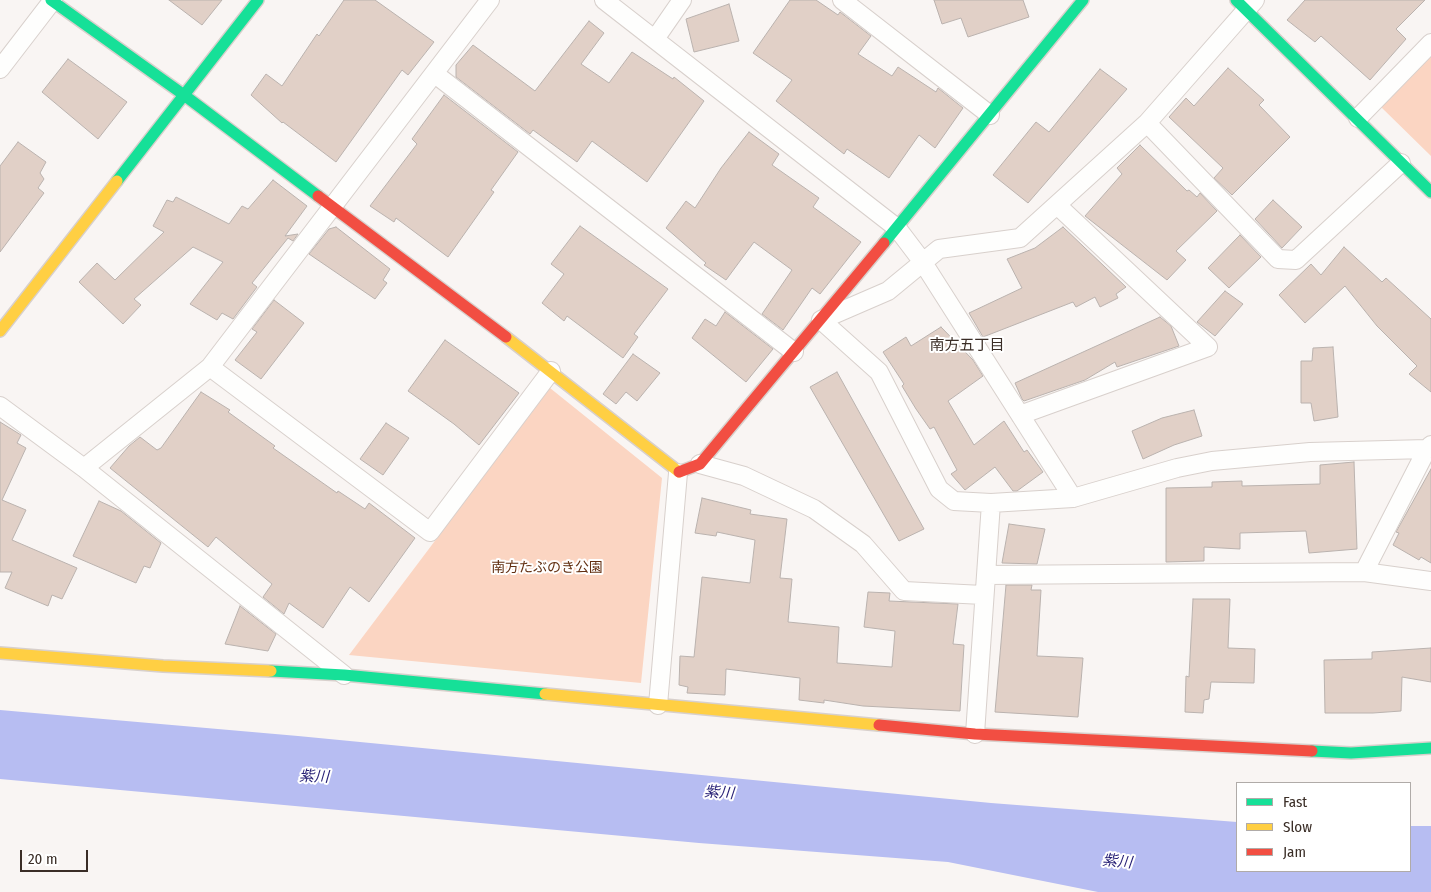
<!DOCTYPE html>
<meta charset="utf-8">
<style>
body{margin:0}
#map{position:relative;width:1431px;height:892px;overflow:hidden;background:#f9f5f3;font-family:"Fira Sans Condensed",sans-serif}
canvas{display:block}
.legend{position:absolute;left:1236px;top:782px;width:175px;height:90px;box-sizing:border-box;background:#fff;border:1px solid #b0aba8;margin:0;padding:6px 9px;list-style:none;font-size:15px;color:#3a2d26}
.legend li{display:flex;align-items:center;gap:10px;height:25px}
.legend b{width:25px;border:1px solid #b0aba8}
.scale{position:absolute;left:20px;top:850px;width:68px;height:22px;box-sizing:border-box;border:2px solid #3a2d26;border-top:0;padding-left:6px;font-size:15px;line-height:18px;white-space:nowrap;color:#3a2d26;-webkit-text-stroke:4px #fff;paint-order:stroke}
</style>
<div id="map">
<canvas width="1431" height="892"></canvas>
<ul class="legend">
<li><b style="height:6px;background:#16e098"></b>Fast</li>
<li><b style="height:6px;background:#ffcf43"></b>Slow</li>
<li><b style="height:6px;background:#f24e42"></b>Jam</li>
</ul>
<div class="scale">20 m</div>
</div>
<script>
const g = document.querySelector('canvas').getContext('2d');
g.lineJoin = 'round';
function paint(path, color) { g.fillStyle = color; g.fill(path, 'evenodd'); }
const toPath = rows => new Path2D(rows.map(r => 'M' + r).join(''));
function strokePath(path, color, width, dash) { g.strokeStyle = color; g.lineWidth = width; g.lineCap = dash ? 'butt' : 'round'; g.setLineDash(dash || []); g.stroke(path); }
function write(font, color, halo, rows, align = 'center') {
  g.font = font + ' "Fira Sans Condensed","Noto Sans JP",sans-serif'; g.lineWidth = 4; g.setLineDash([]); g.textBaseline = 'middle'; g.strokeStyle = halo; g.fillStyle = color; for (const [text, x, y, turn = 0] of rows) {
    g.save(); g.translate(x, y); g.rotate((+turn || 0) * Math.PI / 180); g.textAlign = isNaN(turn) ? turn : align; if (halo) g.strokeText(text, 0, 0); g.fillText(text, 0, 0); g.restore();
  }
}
paint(toPath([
 [1431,55,1431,156,1381,107],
 [550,388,662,478,641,683,349,655]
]), '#fbd5c2');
paint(toPath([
 [0,710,298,736,991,803,1237,822,1237,871,1410,871,1410,826,1431,826,1431,892,1098,892,948,862,699,843,0,779]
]), '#b7bdf2');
const building = toPath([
 [169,0,222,0,202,25,169,0],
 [344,0,375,0,434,42,408,75,402,70,336,162,283,122,282,123,251,95,266,74,282,86,317,34,319,36,344,0],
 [790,0,816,0,838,15,840,12,871,36,858,54,892,76,898,67,936,92,938,88,963,108,935,148,919,135,889,178,847,149,844,154,776,101,792,80,753,53,790,0],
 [934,0,1023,0,1029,17,968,37,961,18,942,24,934,0],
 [1305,0,1425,0,1396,29,1406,39,1370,80,1321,36,1315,42,1287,20,1305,0],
 [729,4,739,41,694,52,686,19,729,4],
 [589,21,604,33,581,64,609,83,632,52,673,79,674,77,704,101,647,182,592,141,577,162,533,130,530,134,456,77,456,65,473,45,535,91,589,21],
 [68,59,127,102,98,139,42,92,68,59],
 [1228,68,1264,100,1259,105,1290,137,1232,195,1214,178,1223,168,1169,117,1186,98,1194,106,1228,68],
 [1100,69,1127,89,1028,203,993,175,1036,122,1049,132,1100,69],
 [444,95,518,152,491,190,494,192,448,257,396,218,394,222,370,206,417,144,412,139,444,95],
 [749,132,779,154,772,165,819,198,813,207,861,242,820,294,812,288,783,330,762,314,792,270,754,242,726,280,704,265,706,263,666,228,686,201,695,208,721,168,749,132],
 [18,142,46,162,40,173,44,179,38,188,44,193,0,252,0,166,18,142],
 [1140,145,1187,191,1189,190,1197,197,1200,193,1217,211,1176,251,1186,260,1167,280,1085,216,1122,174,1117,168,1140,145],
 [273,180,307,206,285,236,298,234,293,241,288,238,252,283,257,287,233,319,222,313,217,320,190,304,223,262,193,247,134,299,141,305,123,324,79,282,97,263,115,280,164,232,153,226,167,200,173,202,176,197,229,224,242,206,248,209,273,180],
 [1273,200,1302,227,1282,248,1255,219,1273,200],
 [580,226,668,289,634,334,638,337,623,358,567,316,564,321,542,303,564,274,551,264,580,226],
 [336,227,390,269,383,280,387,283,375,299,309,254,329,229,336,227],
 [1063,227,1126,287,1116,294,1118,298,1100,307,1095,297,1076,307,1073,302,983,337,969,313,1022,288,1007,259,1035,248,1063,227],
 [1240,235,1261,257,1229,288,1208,268,1240,235],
 [1344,247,1382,282,1386,278,1431,319,1431,392,1409,374,1417,366,1377,326,1345,286,1305,323,1279,295,1311,264,1321,275,1344,247],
 [1225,291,1243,304,1215,336,1197,322,1225,291],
 [274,300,304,323,261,379,235,360,257,332,252,329,274,300],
 [725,312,773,349,746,382,692,338,705,319,716,326,725,312],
 [1160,317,1171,326,1179,346,1117,367,1115,362,1085,380,1024,401,1022,399,1015,383,1160,317],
 [941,327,973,360,983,376,948,401,974,445,1004,421,1024,452,1027,450,1043,472,1017,491,1013,491,995,467,965,490,951,474,957,470,934,427,930,429,916,409,902,386,904,384,883,352,906,337,911,346,941,327],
 [445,340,519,393,479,445,454,424,408,391,445,340],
 [1333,347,1338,417,1314,421,1311,403,1301,403,1301,361,1312,361,1313,348,1333,347],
 [633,354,660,373,637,401,626,392,616,404,603,394,633,354],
 [837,372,924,529,899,541,810,387,837,372],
 [201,392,230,410,228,412,275,446,273,448,337,493,338,491,365,509,369,503,415,538,369,602,350,587,323,628,289,603,284,614,263,597,272,584,216,537,208,547,110,468,129,446,140,437,157,450,161,448,201,392],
 [1194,410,1202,436,1174,445,1143,459,1132,431,1162,418,1194,410],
 [0,422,21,435,17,443,26,448,2,500,26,510,12,540,77,568,62,599,52,595,48,606,5,588,12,572,0,572,0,422],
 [386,423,409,438,383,475,360,459,386,423],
 [1354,462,1357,549,1309,553,1306,531,1240,533,1240,549,1204,547,1204,561,1166,562,1166,488,1212,487,1212,482,1242,481,1242,486,1320,484,1320,465,1354,462],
 [1431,469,1431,563,1421,557,1419,560,1393,545,1399,533,1396,532,1431,469],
 [702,498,751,510,750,514,787,519,780,578,792,579,788,622,839,627,837,663,892,667,895,631,864,627,868,592,890,593,889,601,958,604,953,644,964,645,960,711,863,706,824,700,824,703,799,700,800,678,726,669,725,695,687,693,688,687,679,685,680,656,694,657,702,577,750,583,755,540,717,532,716,536,695,533,702,498],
 [99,501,121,511,161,543,150,568,144,566,136,583,73,556,99,501],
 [1009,524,1045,529,1037,564,1002,563,1009,524],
 [1006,585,1032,585,1031,590,1041,590,1037,656,1083,658,1078,717,995,712,1006,585],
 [1193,599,1230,599,1228,648,1255,649,1254,683,1211,682,1209,699,1204,700,1203,713,1185,712,1186,676,1189,677,1193,599],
 [240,606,276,634,268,651,225,644,240,606],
 [1431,648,1431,682,1402,677,1401,711,1373,713,1325,713,1324,660,1372,659,1372,652,1431,648]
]);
paint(building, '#e1d0c7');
strokePath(building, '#bab2ae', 1);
const street = toPath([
 [604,0,897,228,922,261,1073,498],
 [842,0,990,115],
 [1255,0,1147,123,1020,238,939,249,888,291,821,320,879,372,939,489,954,501,991,503,1073,498,1177,468,1212,461,1310,452,1427,449,1431,445],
 [655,39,682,0],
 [0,69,53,0],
 [435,74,794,352],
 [1358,118,1431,43],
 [1147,123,1278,259,1296,260,1401,163],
 [210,367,490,0],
 [0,406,84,468,344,675],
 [1020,415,1208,347,1058,206],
 [700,464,744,476,814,509,863,544,904,591,983,595],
 [84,468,210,367,430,532,551,371],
 [1364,572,1427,449],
 [986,575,1364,572,1431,581],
 [658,705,678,473],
 [975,734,991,503]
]);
const fast = toPath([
 [51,0,184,95,318,196],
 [1236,0,1431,192],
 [117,181,258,0],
 [884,243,1083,0],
 [271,671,344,675,545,694],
 [1312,751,1351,753,1431,748]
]);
const slow = toPath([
 [0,331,117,181],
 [506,337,679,472],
 [0,653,163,666,271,671],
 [545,694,879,725]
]);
const jam = toPath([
 [318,196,506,337],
 [679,472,700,464,884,243],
 [879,725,975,734,1312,751]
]);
strokePath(street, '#d8d0cc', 20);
strokePath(fast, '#d8d0cc', 14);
strokePath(slow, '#d8d0cc', 14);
strokePath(jam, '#d8d0cc', 14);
strokePath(street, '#fefefd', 18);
strokePath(fast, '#16e098', 11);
strokePath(slow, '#ffcf43', 11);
strokePath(jam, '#f24e42', 11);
write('14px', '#622f11', '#fff', [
 ["南方たぶのき公園",547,568]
]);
write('15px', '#3a2d26', '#fff', [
 ["南方五丁目",967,346]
]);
write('italic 15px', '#241d74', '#fff', [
 ["紫川",314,777,2],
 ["紫川",719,793,4],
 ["紫川",1117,862,5]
]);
</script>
